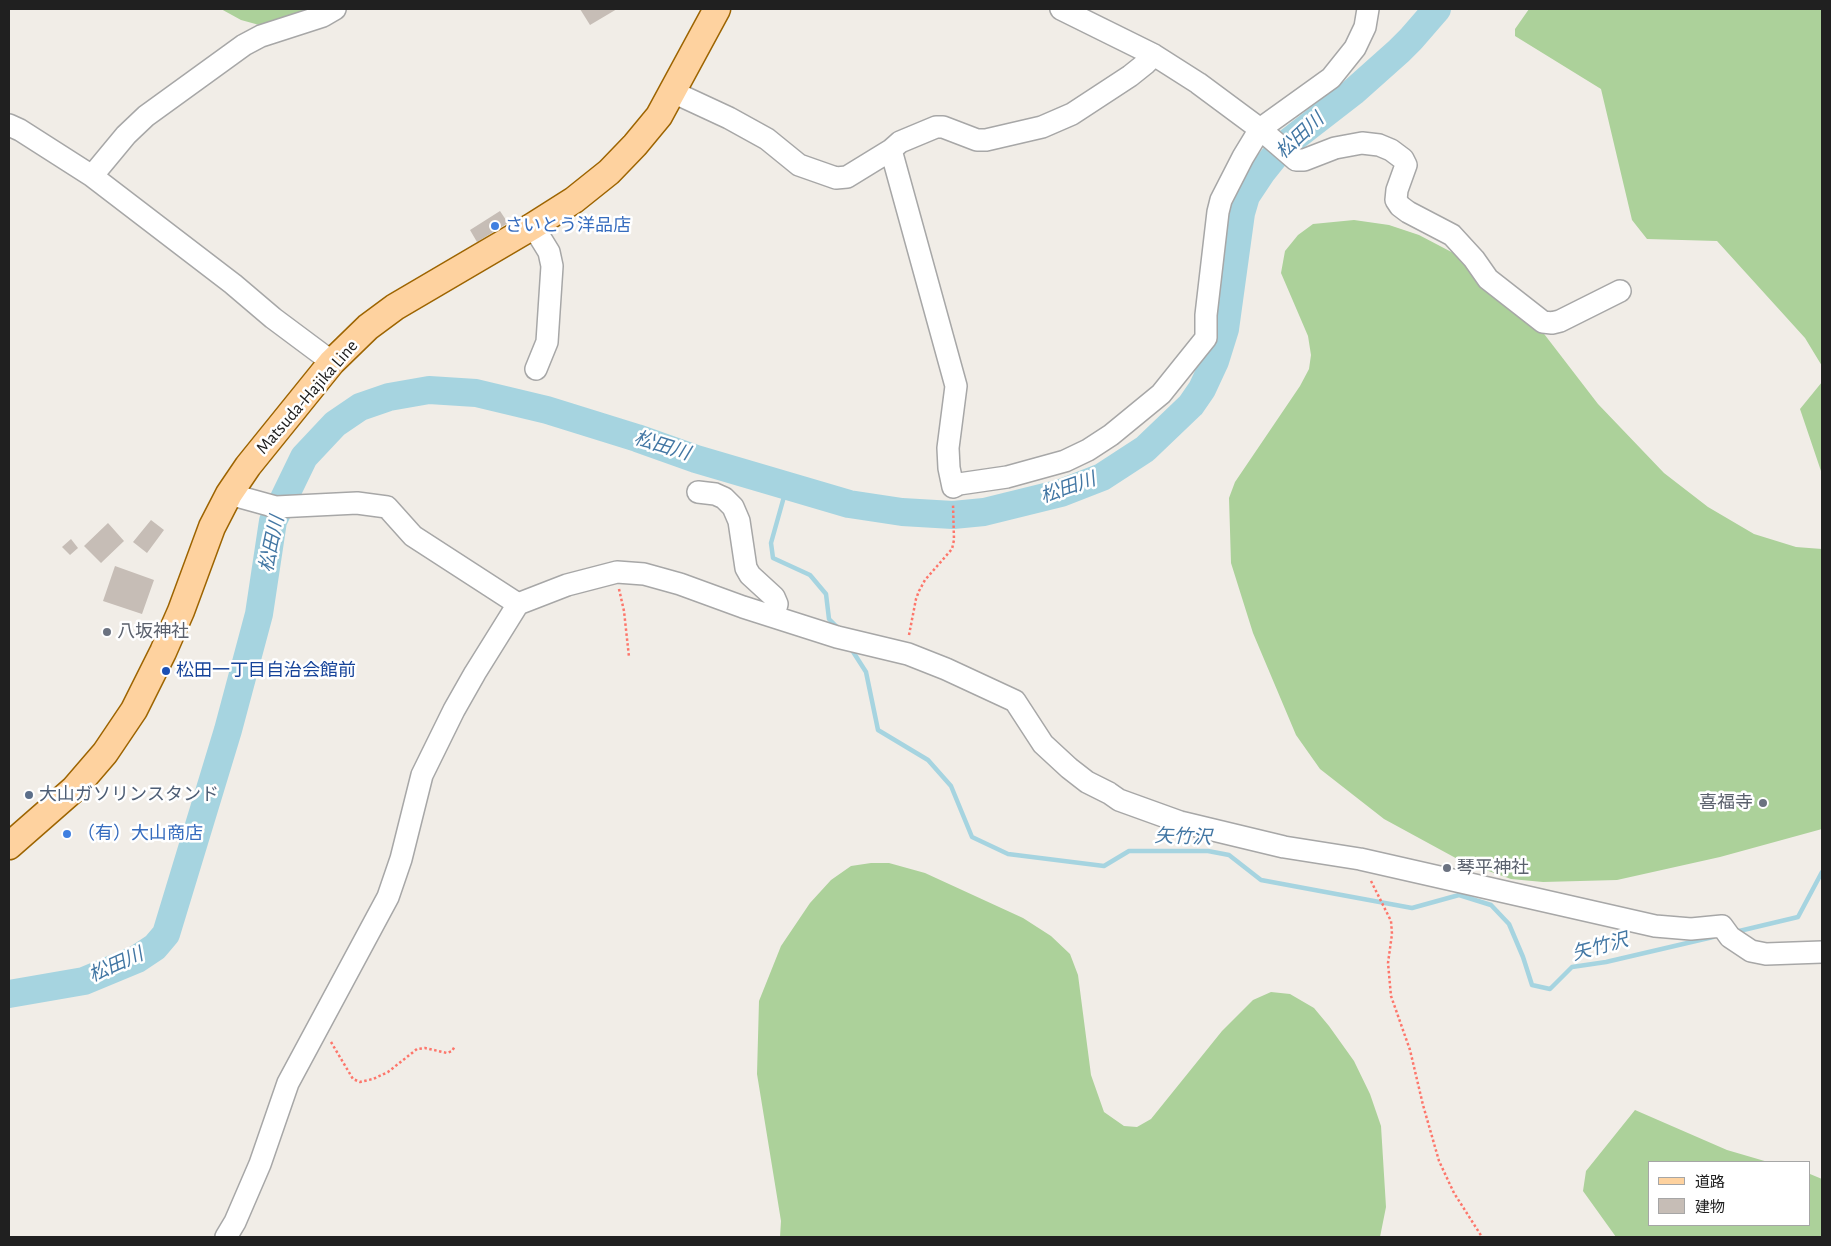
<!DOCTYPE html>
<meta charset="utf-8">
<style>
body{margin:0}
#map{position:relative;width:1831px;height:1246px;overflow:hidden;background:#f1ede7;font-family:"Alegreya Sans","Noto Sans JP",sans-serif}
canvas{display:block}
.frame{position:absolute;inset:0;border:10px solid #202020;pointer-events:none}
.legend{position:absolute;left:1648px;top:1161px;width:162px;height:65px;box-sizing:border-box;background:#fff;border:1px solid #a6a6a6;margin:0;padding:6px 9px;list-style:none;font-size:15px;color:#202020}
.legend li{display:flex;align-items:center;gap:10px;height:25px}
.legend b{width:25px;border:1px solid #a6a6a6}
</style>
<div id="map">
<canvas width="1831" height="1246"></canvas>
<div class="frame"></div>
<ul class="legend">
<li><b style="height:6px;background:#fed29f"></b>道路</li>
<li><b style="height:14px;background:#c6bdb6"></b>建物</li>
</ul>
</div>
<script>
const g = document.querySelector('canvas').getContext('2d');
g.lineJoin = 'round';
function paint(path, color) { g.fillStyle = color; g.fill(path, 'evenodd'); }
const toPath = rows => new Path2D(rows.map(r => 'M' + r).join(''));
function strokePath(path, color, width, dash) { g.strokeStyle = color; g.lineWidth = width; g.lineCap = dash ? 'butt' : 'round'; g.setLineDash(dash || []); g.stroke(path); }
function write(font, color, halo, rows, align = 'center') {
  g.font = font + ' "Alegreya Sans","Noto Sans JP",sans-serif'; g.lineWidth = 5; g.setLineDash([]); g.textBaseline = 'middle'; g.strokeStyle = halo; g.fillStyle = color; for (const [text, x, y, turn = 0] of rows) {
    g.save(); g.translate(x, y); g.rotate((+turn || 0) * Math.PI / 180); g.textAlign = isNaN(turn) ? turn : align; if (halo) g.strokeText(text, 0, 0); g.fillText(text, 0, 0); g.restore();
  }
}
paint(toPath([
 [221,9,343,9,263,26,241,20],
 [1529,9,1822,9,1822,366,1805,338,1717,241,1647,239,1632,220,1601,89,1515,36,1515,29],
 [1354,220,1389,225,1419,235,1461,257,1538,326,1598,404,1664,473,1708,507,1754,534,1796,547,1822,549,1822,829,1720,857,1617,880,1543,882,1511,879,1463,862,1384,819,1320,769,1296,735,1253,633,1231,563,1229,498,1235,482,1300,386,1309,369,1311,355,1308,336,1281,273,1285,251,1298,235,1313,224],
 [1822,382,1822,474,1800,409],
 [871,863,889,863,925,873,1023,918,1051,936,1070,954,1078,975,1091,1075,1104,1112,1124,1126,1137,1127,1151,1119,1222,1031,1253,1000,1271,992,1290,994,1314,1008,1329,1026,1354,1061,1370,1094,1381,1126,1386,1207,1380,1237,780,1237,781,1221,757,1074,759,1001,781,946,810,903,831,880,851,866],
 [1635,1110,1727,1150,1768,1162,1650,1162,1650,1225,1810,1225,1810,1174,1822,1179,1822,1237,1616,1237,1583,1191,1586,1171]
]), '#acd19a');
strokePath(toPath([
 [787,486,771,543,773,558,810,575,826,594,829,619,840,630],
 [850,647,866,672,878,730,928,760,951,786,972,837,1008,854,1104,866,1129,851,1208,851,1229,855,1261,880,1320,891,1412,908,1459,895,1491,905,1509,924,1523,957,1532,985,1550,989,1572,967,1606,962,1713,937],
 [1735,932,1798,917,1822,872]
]), '#a6d4e0', 4.5);
strokePath(toPath([
 [9,994,84,981,137,959,155,947,166,934,228,730,259,614,273,521,304,457,335,424,360,407,389,397,429,390,476,393,547,410,637,438,696,459,849,504,902,512,953,515,984,512,1061,493,1102,477,1145,449,1191,405,1202,389,1215,361,1225,329,1241,213,1246,196,1262,172,1282,147,1353,92,1399,51,1411,39,1437,9]
]), '#a6d4e0', 28);
paint(toPath([
 [580,9,617,9,590,25],
 [500,211,508,223,477,242,470,230],
 [151,520,164,530,147,553,133,542],
 [108,523,124,541,101,563,84,546],
 [71,539,78,548,70,555,62,547],
 [115,566,154,580,142,614,103,601]
]), '#c6bdb6');
const minor = toPath([
 [1061,9,1154,55,1198,83,1260,129,1296,160,1304,160,1335,148,1362,143,1379,145,1391,150,1403,159,1406,165,1397,190,1396,200,1400,206,1408,212,1452,235,1474,259,1488,279,1543,322,1552,323,1560,321,1620,291],
 [673,92,729,118,767,139,799,165,836,178,847,177,891,150,956,386,948,448,949,468,953,487,959,484,1007,477,1065,461,1088,450,1111,435,1161,394,1206,338,1206,315,1218,212,1221,200,1243,157,1260,129,1331,78,1355,48,1365,27,1368,9],
 [9,125,20,130,92,176,233,284,273,318,332,362],
 [891,150,900,142,936,127,943,127,977,140,986,140,1042,127,1072,114,1130,76,1145,64,1154,55],
 [92,176,126,135,146,116,244,45,261,36,323,16,335,9],
 [533,226,549,252,552,266,547,342,536,369],
 [698,492,715,494,724,498,733,507,739,521,746,568,750,575,774,597,777,604,774,616],
 [229,494,276,507,357,503,387,507,413,536,518,604],
 [226,1237,235,1222,260,1164,288,1083,388,897,401,859,422,775,454,710,475,673,518,604,567,585,617,572,644,574,680,584,743,607,837,637,908,654,946,669,1015,701,1043,744,1069,768,1087,782,1109,793,1119,800,1180,822,1284,847,1360,859,1655,926,1691,929,1722,926,1730,937,1751,951,1766,954,1822,952]
]);
const major = toPath([
 [9,846,74,789,105,753,134,710,163,652,181,611,212,527,229,494,248,466,332,362,368,327,395,307,533,226,574,200,609,172,635,145,659,116,717,9]
]);
strokePath(minor, '#a7a7a7', 24);
strokePath(major, '#9d6400', 29);
strokePath(toPath([
 [619,589,624,611,629,657],
 [909,635,916,599,919,591,925,580,952,549,954,540,953,504],
 [1371,881,1391,921,1392,934,1388,963,1391,996,1410,1050,1423,1105,1439,1161,1454,1193,1482,1237],
 [331,1042,353,1079,360,1082,373,1079,388,1072,417,1049,425,1048,447,1053,452,1051,455,1046]
]), '#fd766b', 2.5, [2.5, 2.5]);
strokePath(minor, '#fff', 21);
strokePath(major, '#fed29f', 26);
for (const [x, y, r, color] of [
 [495,226,5,"#3f7fe0"],
 [107,632,5,"#6b7280"],
 [166,671,5,"#1a4fb4"],
 [29,795,5,"#5c6f8a"],
 [1763,803,5,"#6b7280"],
 [67,834,5,"#3f7fe0"],
 [1447,868,5,"#6b7280"]
]) { const dot = new Path2D(); dot.arc(x, y, r, 0, 2 * Math.PI); g.fillStyle = color; g.fill(dot); strokePath(dot, '#fff', 2); }
write('18px', '#366cbe', '#fff', [
 ["さいとう洋品店",505,226],
 ["（有）大山商店",77,834]
], 'left');
write('18px', '#202020', '#fff', [
 ["Matsuda-Hajika Line",307,397,-49]
]);
write('18px', '#5b616d', '#fff', [
 ["八坂神社",117,632],
 ["喜福寺",1753,803,"right"],
 ["琴平神社",1457,868]
], 'left');
write('18px', '#164399', '#fff', [
 ["松田一丁目自治会館前",176,671]
], 'left');
write('18px', '#4e5e75', '#fff', [
 ["大山ガソリンスタンド",39,795]
], 'left');
write('italic 19px', '#4377a4', '#fff', [
 ["松田川",1300,136,-43],
 ["松田川",662,446,17],
 ["松田川",1068,488,-19],
 ["松田川",272,544,-78],
 ["矢竹沢",1183,837,2],
 ["矢竹沢",1600,947,-15],
 ["松田川",116,965,-24]
]);
</script>
